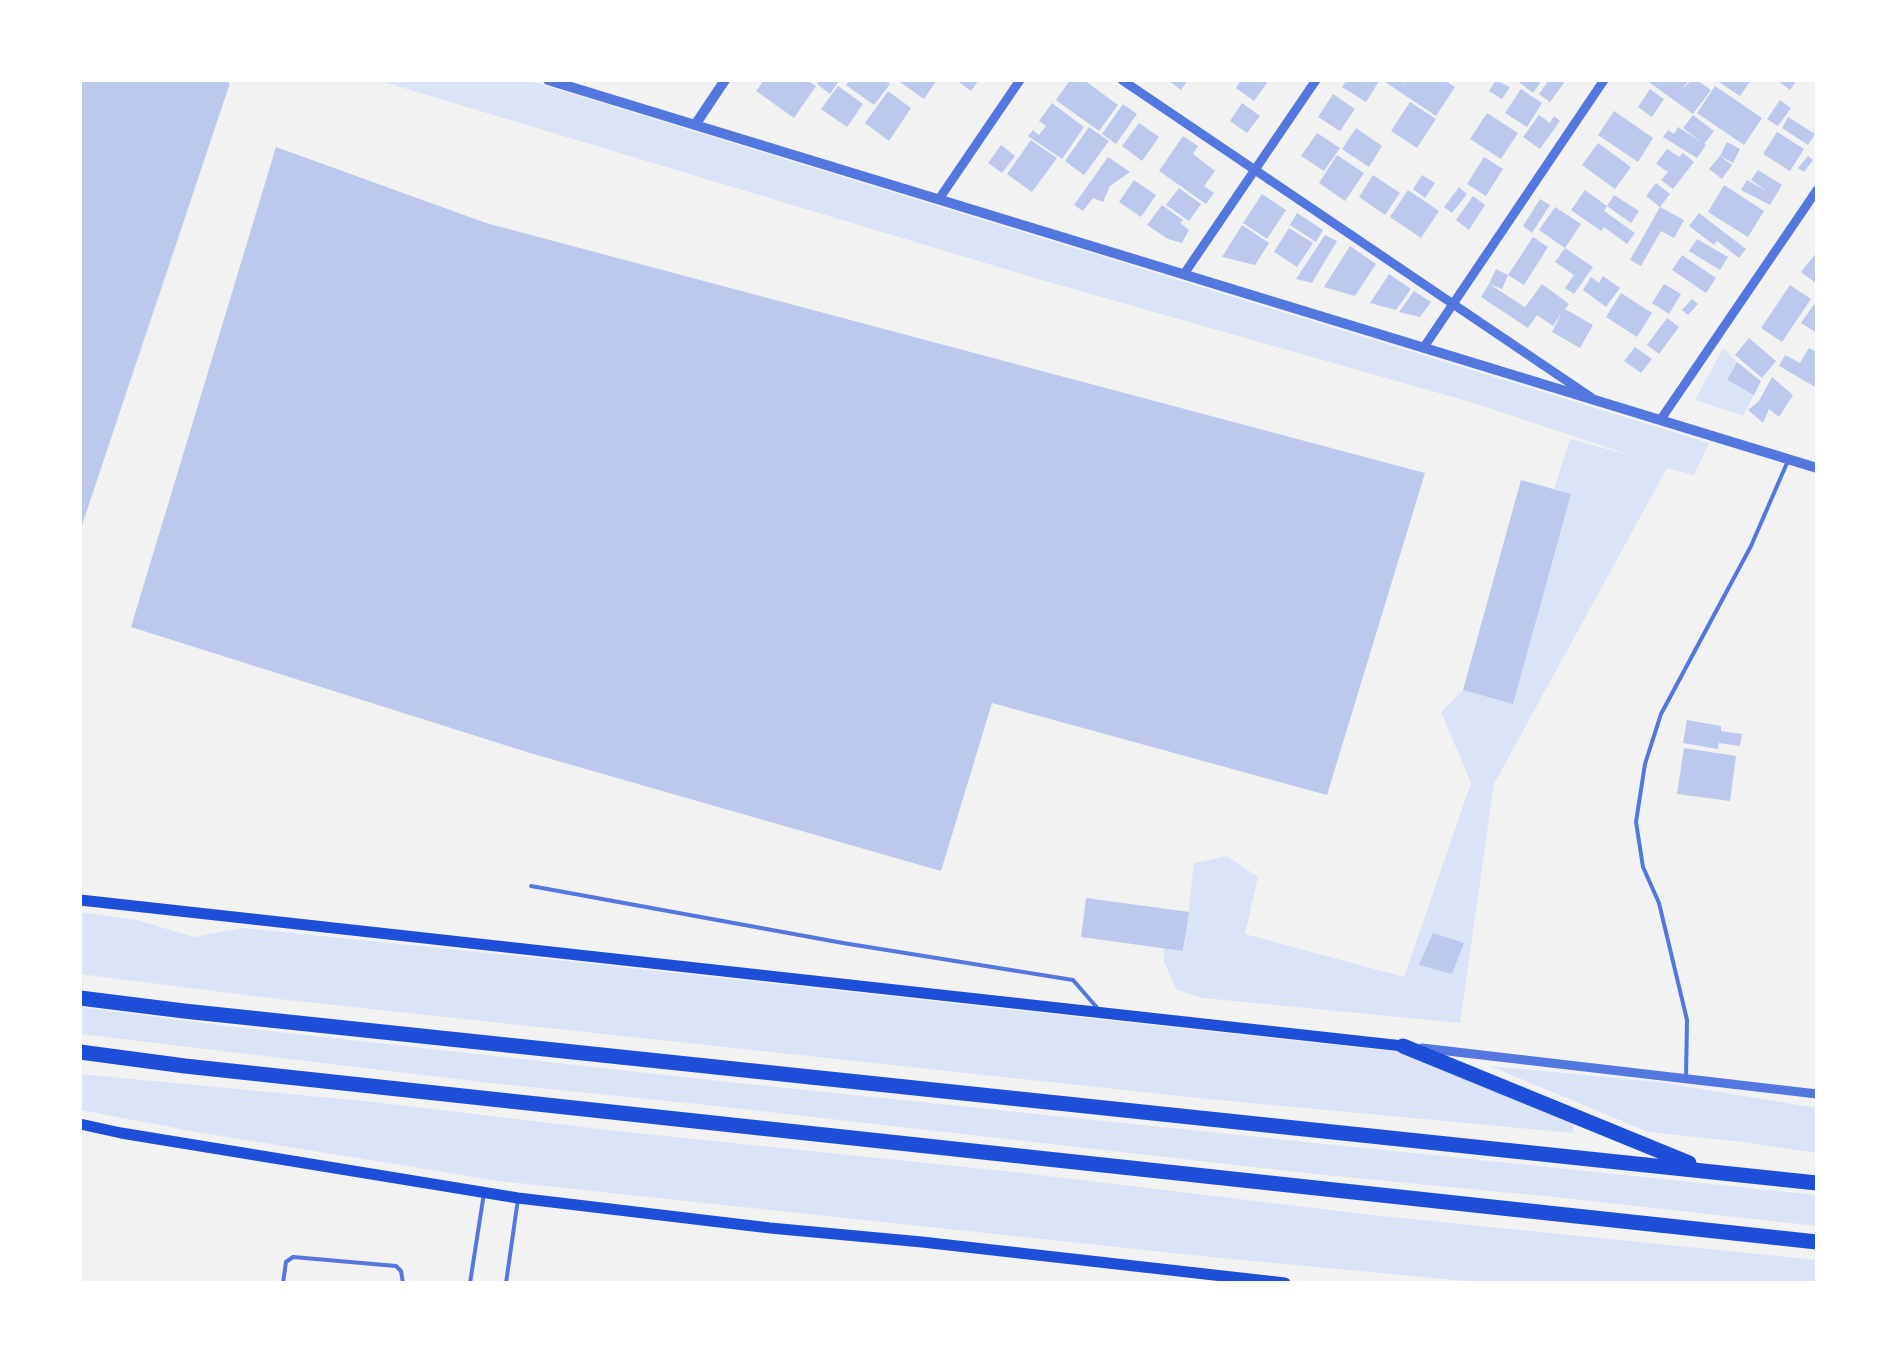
<!DOCTYPE html>
<style>
body{margin:0}
#map{position:relative;width:1897px;height:1363px;overflow:hidden;background:#f2f2f2;font-family:"Work Sans",sans-serif}
canvas{display:block}
.frame{position:absolute;inset:0;border:82px solid #fff;pointer-events:none}
</style>
<div id="map">
<canvas width="1897" height="1363"></canvas>
<div class="frame"></div>
</div>
<script>
const g = document.querySelector('canvas').getContext('2d');
g.lineJoin = 'round';
function paint(path, color) { g.fillStyle = color; g.fill(path, 'evenodd'); }
const toPath = rows => new Path2D(rows.map(r => 'M' + r).join(''));
function strokePath(path, color, width, dash) { g.strokeStyle = color; g.lineWidth = width; g.lineCap = dash ? 'butt' : 'round'; g.setLineDash(dash || []); g.stroke(path); }
paint(toPath([
 [377,80,527,80,1709,443,1694,475,1667,468,1494,784,1460,1023,1203,998,1177,990,1164,962,1164,948,1184,950,1194,863,1227,856,1258,877,1245,934,1404,977,1471,783,1441,712,1463,690,1512,703,1571,494,1554,489,1570,439,1633,456,1474,403,1045,281],
 [1723,348,1737,362,1727,380,1754,395,1743,416,1695,400],
 [80,912,137,920,194,937,243,928,566,961,1399,1052,1573,1122,1573,1133,1208,1099,278,999,87,975,80,974],
 [80,1007,226,1026,719,1081,1817,1195,1817,1226,1555,1197,1324,1175,707,1105,490,1083,97,1036,80,1034],
 [1490,1066,1658,1082,1817,1108,1817,1153,1743,1142,1648,1132],
 [80,1074,374,1102,617,1131,1023,1173,1372,1215,1817,1260,1817,1283,1487,1283,1210,1257,499,1181,197,1132,80,1110]
]), '#dbe4f7');
paint(toPath([
 [80,80,219,80,230,83,81,528],
 [764,80,807,80,816,86,794,118,756,91],
 [820,80,840,80,830,94,817,84],
 [850,80,884,80,890,84,874,105,846,85],
 [897,80,937,80,924,99],
 [956,80,979,80,971,91],
 [1070,80,1084,80,1118,105,1099,131,1056,100],
 [1168,80,1188,80,1181,90],
 [1241,80,1269,80,1254,101,1236,88],
 [1347,80,1380,80,1366,102,1342,87],
 [1382,80,1404,80,1403,84,1406,80,1444,80,1455,87,1436,116],
 [1496,80,1510,87,1502,99,1489,91],
 [1516,80,1542,80,1533,93],
 [1549,80,1566,80,1550,102,1539,94],
 [1646,80,1689,80,1682,89,1692,80,1697,80,1711,90,1693,114],
 [1716,80,1751,80,1740,96],
 [1777,80,1797,80,1790,90],
 [838,86,863,104,847,127,821,109],
 [1715,86,1762,118,1744,145,1697,113],
 [1521,89,1542,103,1527,127,1505,113],
 [1650,89,1664,99,1652,117,1638,107],
 [888,91,911,108,889,141,865,123],
 [1333,94,1355,109,1340,131,1318,117],
 [1780,100,1791,108,1778,126,1767,119],
 [1410,102,1436,119,1417,148,1391,131],
 [1052,103,1084,127,1062,159,1028,136,1033,130,1039,135,1046,126,1039,121],
 [1242,103,1260,116,1247,133,1230,121],
 [1123,104,1137,114,1116,144,1102,134],
 [1614,111,1653,138,1638,162,1598,135],
 [1487,113,1518,133,1501,159,1470,139],
 [1539,115,1550,123,1554,116,1560,121,1540,149,1523,137],
 [1693,115,1714,131,1704,144,1706,145,1697,158,1663,137,1668,130,1674,134,1678,127,1701,142,1683,128],
 [1788,117,1815,134,1808,145,1782,128],
 [1139,123,1159,137,1142,161,1122,146],
 [1089,127,1109,141,1084,175,1065,161],
 [1356,128,1382,146,1369,167,1342,149],
 [1777,132,1804,149,1790,171,1763,154],
 [1317,133,1340,148,1324,171,1301,156],
 [1183,136,1198,146,1193,154,1215,171,1204,186,1214,193,1206,204,1159,171],
 [1031,140,1057,158,1032,192,1007,174],
 [1727,142,1740,149,1733,163,1720,156],
 [1598,143,1631,167,1615,189,1582,165],
 [1001,145,1015,156,1002,173,988,163],
 [276,147,486,223,1425,473,1327,795,992,703,941,871,530,753,131,627],
 [1667,149,1679,157,1683,153,1694,162,1673,189,1661,180,1668,172,1656,164],
 [1337,155,1364,173,1345,201,1319,183],
 [1720,156,1732,165,1722,179,1709,169],
 [1808,156,1813,160,1804,172,1798,168],
 [1108,157,1130,172,1110,186,1103,202,1093,198,1083,211,1074,205],
 [1484,157,1503,169,1486,196,1467,184],
 [1758,170,1782,185,1770,205,1741,190,1747,180,1768,192,1751,180],
 [1373,175,1400,193,1385,215,1359,197],
 [1422,175,1435,183,1425,198,1413,189],
 [1134,180,1156,195,1141,217,1119,202],
 [1656,183,1670,194,1660,207,1646,196],
 [1724,185,1764,211,1748,237,1708,212],
 [1459,187,1467,194,1452,213,1444,207],
 [1179,188,1201,204,1189,221,1166,205],
 [1408,190,1439,211,1421,238,1390,217],
 [1585,190,1607,206,1614,195,1639,211,1631,223,1607,206,1604,211,1635,233,1627,244,1604,227,1601,231,1571,210],
 [1262,194,1286,210,1267,239,1243,223],
 [1473,196,1485,205,1469,230,1456,220],
 [1540,199,1550,205,1532,233,1523,226],
 [1162,205,1183,220,1180,223,1189,230,1182,243,1168,239,1147,225],
 [1555,207,1581,224,1565,248,1539,230],
 [1660,207,1684,220,1674,238,1661,231,1641,266,1630,260],
 [1297,213,1323,230,1316,242,1290,225],
 [1699,213,1746,249,1739,258,1717,241,1714,245,1689,226],
 [1242,225,1269,243,1255,265,1222,257],
 [1289,228,1313,243,1297,267,1274,252],
 [1325,235,1337,241,1312,283,1296,279],
 [1533,237,1548,247,1524,285,1508,275],
 [1697,239,1728,257,1720,270,1689,251],
 [1350,246,1376,264,1355,296,1324,287],
 [1565,248,1593,267,1574,294,1565,288,1574,275,1555,262],
 [1817,252,1817,284,1801,272],
 [1682,255,1716,278,1706,293,1672,270],
 [1496,269,1508,275,1502,289,1489,284],
 [1389,274,1411,289,1396,310,1370,303],
 [1603,276,1620,288,1606,307,1583,290,1591,277,1599,283],
 [1489,284,1525,307,1542,284,1569,304,1565,309,1593,325,1580,348,1552,332,1562,312,1553,326,1537,315,1528,328,1481,297],
 [1664,284,1681,294,1669,314,1652,303],
 [1790,285,1811,299,1782,342,1761,328],
 [1414,291,1431,302,1420,317,1399,312],
 [1621,293,1652,313,1637,337,1606,317],
 [1692,299,1698,304,1688,315,1682,310],
 [1814,304,1817,306,1817,333,1801,323],
 [1667,318,1679,327,1659,354,1647,345],
 [1749,338,1776,361,1762,378,1735,355],
 [1635,347,1652,359,1641,373,1624,361],
 [1809,348,1817,352,1817,388,1779,366,1785,355,1800,363],
 [1737,362,1761,381,1754,395,1727,380],
 [1772,377,1793,395,1779,417,1769,409,1763,423,1748,410,1759,401],
 [1521,480,1571,494,1513,704,1463,690],
 [1687,720,1721,726,1721,731,1742,734,1740,746,1719,743,1718,749,1683,743],
 [1684,748,1736,756,1730,801,1677,794],
 [1086,898,1189,912,1183,951,1081,937],
 [1433,933,1464,943,1452,974,1419,965]
]), '#bdc9ec');
strokePath(toPath([
 [531,886,843,943,1073,980,1099,1010],
 [1686,1078,1687,1020,1659,903,1643,867,1636,822,1645,764,1661,714,1751,546,1787,463],
 [283,1283,286,1262,293,1257,396,1266,401,1271,403,1283],
 [470,1283,484,1193],
 [506,1283,518,1199]
]), '#5277de', 4);
strokePath(toPath([
 [1122,80,1592,398],
 [939,199,1020,80],
 [1184,274,1316,80],
 [1424,347,1604,80],
 [1661,419,1817,190],
 [1422,1048,1817,1094]
]), '#5277de', 9);
strokePath(toPath([
 [548,80,1817,468],
 [695,125,725,80]
]), '#5277de', 10);
strokePath(toPath([
 [80,900,1403,1046],
 [80,1124,121,1133,518,1198,770,1228,922,1242,1285,1283]
]), '#1d4ed8', 11);
strokePath(toPath([
 [80,998,184,1011,1817,1183],
 [1403,1046,1689,1163],
 [80,1052,185,1066,1817,1242]
]), '#1d4ed8', 15);
</script>
